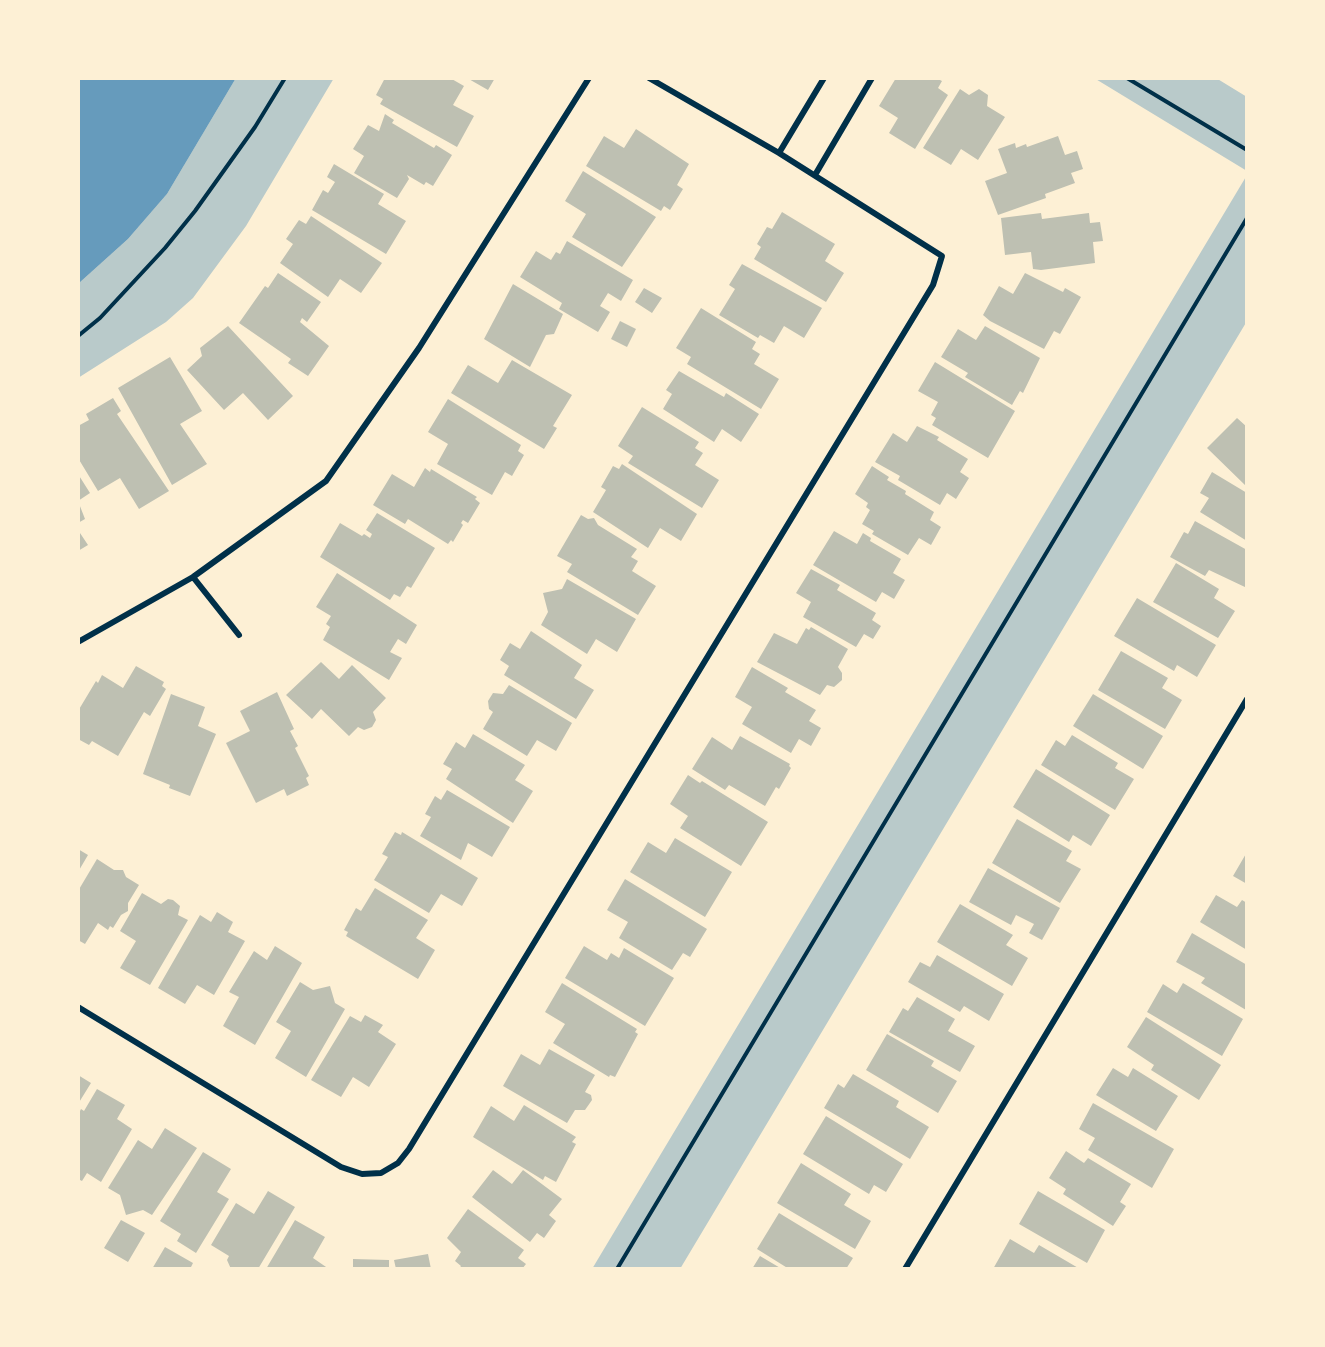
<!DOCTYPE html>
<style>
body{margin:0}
#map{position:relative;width:1325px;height:1347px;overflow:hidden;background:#fdf0d5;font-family:"Crimson Pro",serif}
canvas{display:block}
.frame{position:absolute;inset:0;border:80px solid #fdf0d5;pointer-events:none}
</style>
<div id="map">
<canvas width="1325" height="1347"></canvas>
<div class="frame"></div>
</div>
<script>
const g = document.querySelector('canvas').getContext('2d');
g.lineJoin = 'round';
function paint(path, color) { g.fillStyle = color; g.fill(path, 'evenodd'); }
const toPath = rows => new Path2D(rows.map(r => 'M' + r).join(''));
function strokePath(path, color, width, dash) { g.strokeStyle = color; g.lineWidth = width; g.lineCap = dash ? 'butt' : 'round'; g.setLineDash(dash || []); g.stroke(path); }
paint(toPath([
 [236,78,334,78,246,226,193,298,166,322,78,378,78,284,128,239,167,194],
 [1094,78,1216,78,1247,97,1247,171],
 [1247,175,1247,321,680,1269,592,1269]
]), '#b9caca');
paint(toPath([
 [78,78,236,78,167,194,128,239,78,284]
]), '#669bbc');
paint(toPath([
 [385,78,450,78,464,86,453,105,474,116,457,147,380,104,383,99,376,95],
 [467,78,495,78,488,90],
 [896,78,936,78,942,81,938,88,948,95,915,149,889,133,898,118,879,106],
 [960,89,969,95,979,89,988,95,987,106,1005,117,978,160,961,149,951,165,923,148],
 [385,114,394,120,392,123,434,148,436,145,452,155,433,186,426,182,424,185,407,175,409,179,397,198,354,173,364,156,353,149,368,125,379,131],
 [636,129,689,164,677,185,683,189,670,210,664,206,661,211,586,166,604,136,624,148],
 [1058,136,1065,155,1077,151,1083,169,1071,173,1075,183,1045,194,1046,198,998,215,985,181,1007,173,998,149,1015,143,1016,148,1026,144,1027,147],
 [334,164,384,194,378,204,406,221,386,254,312,210,323,190,328,193,335,182,327,177],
 [583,171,656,217,622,267,572,237,586,214,565,201],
 [782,212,835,244,825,261,844,273,826,302,754,259,761,247,757,244,767,227,772,229],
 [1041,213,1042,219,1089,213,1090,223,1100,222,1103,241,1093,242,1095,263,1041,270,1033,269,1031,252,1005,255,1001,218],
 [311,216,382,263,361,293,340,279,328,297,280,263,293,244,286,239,299,220,306,224],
 [567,241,633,280,621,301,608,293,600,306,610,312,598,332,559,309,562,303,520,277,536,251,551,260,556,252,560,254],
 [742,264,822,308,804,338,784,326,774,343,760,335,758,338,719,315,735,289,729,285],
 [278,273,321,302,307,322,302,318,300,322,329,346,308,376,288,363,291,359,239,323,265,286,268,288],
 [1025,273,1063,292,1065,288,1081,297,1060,334,1054,331,1044,349,990,321,983,315,999,286,1013,294],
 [513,284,563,314,554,334,546,335,530,367,484,339],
 [644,288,662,298,652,313,635,302],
 [701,308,756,342,752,349,760,354,754,364,779,379,761,409,687,364,691,357,676,348],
 [620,321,636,329,627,347,611,339],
 [228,326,293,396,268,420,243,393,224,410,187,370,202,356,200,348],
 [985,326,1040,358,1023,393,1020,391,1012,405,965,377,968,373,941,357,958,329,976,340],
 [170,357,202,411,180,424,207,464,172,485,118,388],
 [512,360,572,395,553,426,557,428,544,449,451,393,468,365,498,383],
 [935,362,1015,411,988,458,932,425,936,418,931,415,938,402,918,391],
 [679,371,724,397,726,393,759,414,741,442,722,429,714,442,663,409,672,394,666,390],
 [113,398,121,411,117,414,169,491,139,509,120,478,98,491,78,458,78,426,89,420,86,414],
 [448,399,521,445,518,451,524,455,512,476,505,472,492,495,437,464,448,444,428,432],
 [642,407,699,442,695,448,703,453,695,465,719,480,702,508,628,463,633,456,618,446],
 [1237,418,1247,427,1247,487,1207,448],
 [917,426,939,437,937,440,968,459,960,472,969,478,956,499,947,493,940,505,898,480,900,476,875,462,893,433,907,442],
 [622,464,697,514,681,541,660,528,648,548,593,512,606,490,601,487,613,466,619,469],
 [872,466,889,477,887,480,906,491,905,494,934,512,930,520,941,527,931,545,919,538,908,555,872,534,874,531,862,524,870,510,866,507,868,503,855,494],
 [425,468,430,472,431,469,477,497,475,499,480,503,468,523,463,520,461,523,463,525,453,542,451,540,448,544,408,519,405,524,373,505,392,474,414,487],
 [1212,472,1247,493,1247,541,1200,512,1209,498,1200,493],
 [78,474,90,493,78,501],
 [78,501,85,519,78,523],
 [377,513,435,548,411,588,407,586,400,597,394,594,390,600,320,557,340,523,362,536,364,534,370,538,372,534,366,530],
 [581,515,588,519,594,518,598,525,637,549,631,557,638,561,632,571,656,586,638,615,567,572,572,564,557,556],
 [1195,521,1247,550,1247,588,1209,570,1205,576,1170,557,1184,532,1188,534],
 [78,530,88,545,78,551],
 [834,531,857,544,863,533,871,538,870,541,901,559,893,573,905,580,894,599,882,592,876,602,813,565],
 [1176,563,1219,589,1214,598,1235,611,1218,638,1153,602],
 [811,569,840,585,837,590,876,613,872,620,881,626,873,639,864,634,856,647,803,617,811,602,796,593],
 [337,573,417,625,406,644,398,639,390,652,402,658,389,680,323,640,330,627,326,624,331,616,316,607],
 [567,579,636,619,617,652,596,639,587,654,541,625,548,612,543,593,562,589],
 [1137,598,1216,645,1197,677,1177,665,1174,671,1114,636],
 [811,627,848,649,838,667,842,673,842,680,834,687,827,685,820,695,757,662,774,633,797,644,806,628,809,630],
 [531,631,582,665,574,678,594,690,576,719,504,675,509,666,500,660,510,643,520,649],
 [1121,651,1168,678,1162,688,1182,700,1165,729,1098,690],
 [321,662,339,679,352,665,386,698,373,712,376,720,372,727,364,730,358,727,349,736,321,709,312,719,286,695],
 [136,666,164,682,162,686,166,689,150,716,144,712,118,756,92,741,89,745,78,739,78,711,96,681,98,683,102,675,123,688],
 [752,667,788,688,785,692,816,710,809,721,821,728,811,746,799,739,791,753,742,724,752,707,735,697],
 [509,685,572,723,556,751,537,740,527,756,483,729,493,712,489,709,488,701,493,693,503,694],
 [277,692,294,729,290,731,298,746,295,748,309,776,306,778,309,785,287,796,284,789,256,803,226,743,250,731,240,711],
 [171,694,205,707,198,726,216,734,190,796,169,788,170,785,143,774],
 [1093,694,1163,736,1143,769,1073,726],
 [473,734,525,765,515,780,533,791,513,823,446,779,452,769,443,764,456,742,465,748],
 [1072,735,1118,763,1115,768,1134,779,1115,810,1041,765,1056,740,1065,746],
 [740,736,790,764,789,766,791,768,779,789,776,787,765,806,729,785,725,790,692,769,712,737,732,750],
 [1036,769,1110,815,1091,846,1073,835,1069,842,1013,807],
 [688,775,700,783,702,781,768,822,741,866,680,828,688,816,670,804],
 [447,790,510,827,492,857,468,843,461,860,420,836,431,817,425,814,435,796,441,800],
 [1017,819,1072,851,1066,861,1081,869,1060,903,992,863],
 [395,832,401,835,402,832,478,878,462,906,441,894,429,913,374,880,388,857,382,854],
 [675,838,732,872,705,917,630,872,648,842,666,853],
 [78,849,88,855,78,872],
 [1247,852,1247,884,1233,876],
 [97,859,114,870,123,870,126,877,139,885,128,903,128,911,121,915,113,928,110,926,108,930,98,923,85,944,78,940,78,891],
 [988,868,1060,908,1042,940,1029,933,1034,924,1016,915,1011,925,969,902],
 [625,879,707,929,690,957,683,953,672,970,619,938,628,922,607,910],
 [375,888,428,920,416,938,435,950,418,979,346,936,348,932,344,930,356,908,361,911],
 [142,893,161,904,168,899,173,900,180,906,178,915,188,920,150,985,120,968,136,941,120,931],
 [1216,895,1237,907,1242,900,1247,903,1247,950,1200,922],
 [960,904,1013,935,1006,945,1028,958,1012,986,937,942],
 [217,912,233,922,228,932,245,941,214,995,197,985,185,1004,158,988,200,915,211,922],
 [1192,933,1247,965,1246,1010,1201,983,1205,978,1176,962],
 [275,946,302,963,255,1045,223,1026,239,997,229,992,254,951,267,960],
 [584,946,607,960,611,953,619,958,624,948,674,978,645,1026,565,978],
 [937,955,1004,994,989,1021,964,1006,960,1012,908,982,920,962,930,967],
 [300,982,313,990,330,986,335,1003,345,1009,306,1077,275,1058,291,1031,276,1022],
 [562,983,637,1029,635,1032,638,1034,615,1077,610,1075,609,1077,553,1043,565,1024,545,1012],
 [1183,983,1243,1019,1222,1056,1147,1012,1163,984,1177,993],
 [917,997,955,1019,948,1031,975,1046,960,1072,889,1032,903,1008,908,1011],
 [365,1015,383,1025,378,1032,396,1044,369,1087,353,1077,341,1097,311,1080,350,1016,361,1022],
 [1146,1017,1221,1065,1199,1100,1151,1070,1154,1065,1127,1047],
 [887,1034,934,1061,931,1066,957,1081,938,1113,866,1070],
 [549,1049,595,1075,585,1092,591,1095,592,1100,585,1110,575,1110,567,1123,503,1086,521,1054,540,1065],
 [1113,1068,1128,1077,1133,1068,1178,1096,1156,1131,1096,1095],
 [853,1074,899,1101,896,1107,929,1127,910,1159,824,1108,838,1084,844,1088],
 [78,1075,91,1083,78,1104],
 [97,1089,125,1105,117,1119,132,1129,101,1182,87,1173,82,1181,78,1179,78,1115,81,1109,84,1111],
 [1093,1103,1174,1149,1152,1188,1088,1150,1095,1138,1079,1129],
 [524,1105,576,1137,572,1142,576,1144,556,1182,545,1176,543,1180,473,1137,491,1106,514,1121],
 [826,1116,903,1164,886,1192,874,1185,869,1194,803,1154],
 [165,1128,197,1148,152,1215,143,1210,126,1215,120,1195,108,1188,138,1140,152,1149],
 [1066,1151,1084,1163,1088,1158,1131,1184,1120,1202,1126,1206,1113,1226,1063,1194,1066,1189,1049,1178],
 [203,1152,231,1169,217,1192,229,1199,196,1253,177,1241,181,1234,160,1221],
 [801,1163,851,1194,844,1205,871,1221,855,1249,777,1203],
 [493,1170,512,1184,523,1170,562,1199,549,1215,556,1221,544,1238,537,1233,530,1242,472,1197],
 [268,1191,295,1207,258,1269,246,1267,245,1269,231,1269,227,1260,229,1256,211,1245,236,1203,254,1214],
 [1038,1191,1105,1230,1087,1263,1019,1224],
 [468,1209,524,1250,518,1258,526,1264,522,1269,459,1269,461,1266,455,1261,461,1252,447,1238],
 [779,1213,853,1258,846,1269,789,1269,757,1249],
 [121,1220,145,1233,128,1262,104,1248],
 [295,1220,325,1237,313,1258,329,1269,266,1269],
 [1010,1239,1034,1253,1039,1245,1080,1269,993,1269],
 [165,1247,193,1263,190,1269,152,1269],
 [428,1254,431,1269,396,1269,394,1260],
 [760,1256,782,1269,752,1269],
 [353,1259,389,1260,389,1269,353,1269]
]), '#bec0b2');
strokePath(toPath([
 [1127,78,1247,150],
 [78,336,100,318,165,248,195,211,255,127,285,78],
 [617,1269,1247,218]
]), '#003049', 4);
strokePath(toPath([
 [779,153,824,78],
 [815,175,872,78],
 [193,577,239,635],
 [78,642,193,577,326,481,419,348,589,78],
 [78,1007,341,1167,362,1174,381,1173,398,1163,409,1149,933,285,942,256,779,153,649,78],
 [905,1269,1247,699]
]), '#003049', 6);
</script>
